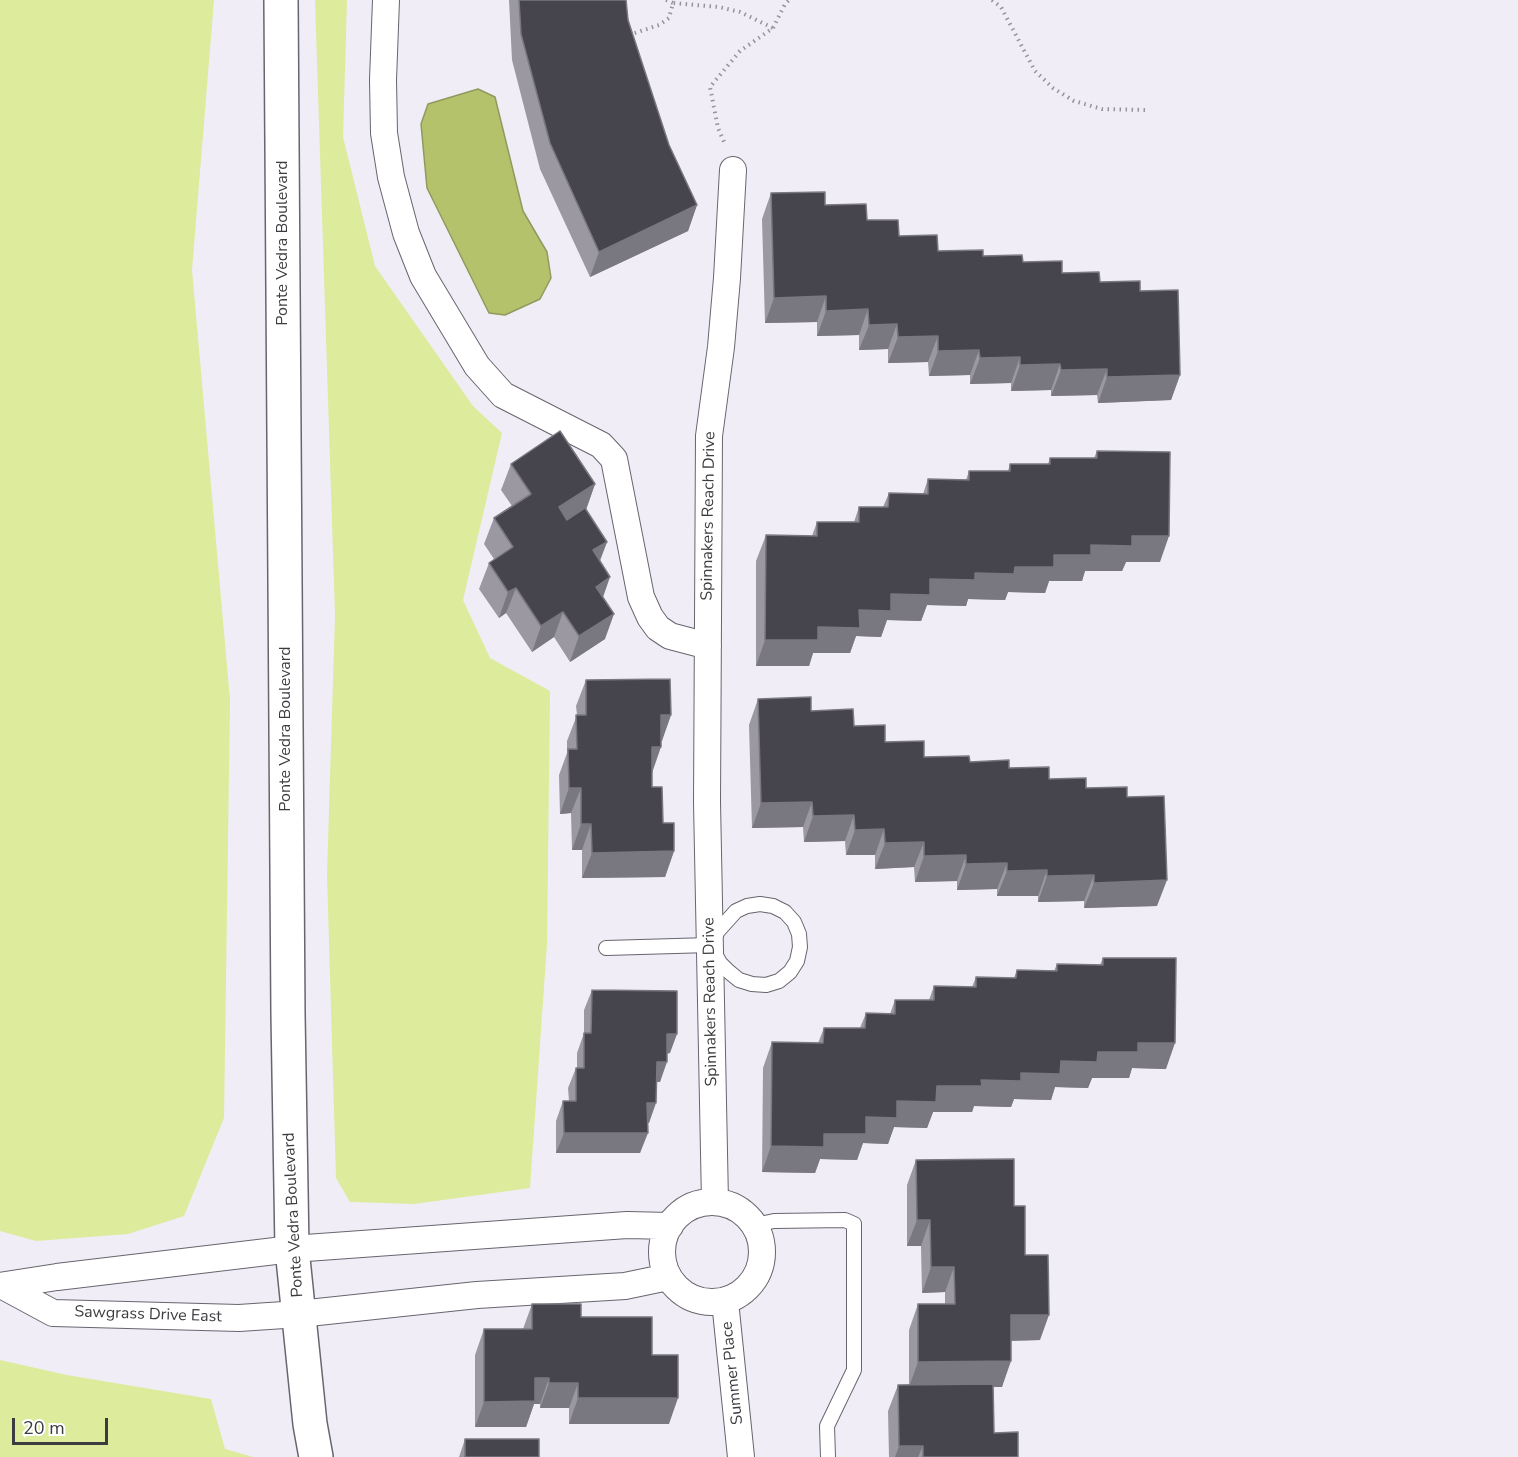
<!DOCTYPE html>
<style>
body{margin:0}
#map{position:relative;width:1518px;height:1457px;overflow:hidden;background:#f0edf7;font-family:"Nunito Sans",sans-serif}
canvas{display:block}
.scale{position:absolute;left:12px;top:1418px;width:96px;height:27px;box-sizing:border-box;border:3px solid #3c3b3f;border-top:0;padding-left:8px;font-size:18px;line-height:21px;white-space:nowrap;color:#3c3b3f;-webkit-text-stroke:4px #fff;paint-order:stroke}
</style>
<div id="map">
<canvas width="1518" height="1457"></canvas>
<div class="scale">20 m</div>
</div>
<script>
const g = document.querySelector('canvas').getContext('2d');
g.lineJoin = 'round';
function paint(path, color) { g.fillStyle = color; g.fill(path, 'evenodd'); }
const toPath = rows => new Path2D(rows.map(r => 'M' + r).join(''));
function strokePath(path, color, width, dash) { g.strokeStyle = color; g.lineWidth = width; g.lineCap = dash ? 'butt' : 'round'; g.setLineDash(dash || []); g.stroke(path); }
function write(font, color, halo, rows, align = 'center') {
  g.font = font + ' "Nunito Sans",sans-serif'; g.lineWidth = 6; g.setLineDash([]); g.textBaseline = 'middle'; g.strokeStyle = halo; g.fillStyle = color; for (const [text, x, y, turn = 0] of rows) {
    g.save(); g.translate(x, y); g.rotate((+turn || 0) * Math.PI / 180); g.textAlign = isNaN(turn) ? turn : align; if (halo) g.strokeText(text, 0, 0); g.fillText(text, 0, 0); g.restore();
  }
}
paint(toPath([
 [0,0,214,0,192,270,230,700,224,1118,184,1216,128,1234,36,1241,0,1231],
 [315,0,347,0,343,137,375,266,473,406,502,433,463,600,490,658,550,691,547,944,530,1188,414,1204,350,1202,336,1178,327,875,335,615],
 [0,1360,67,1375,211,1399,225,1449,253,1457,0,1457]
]), '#ddeb9c');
const water = toPath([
 [478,89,495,97,523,211,547,252,551,278,540,299,505,315,489,313,427,188,421,124,428,104,478,89]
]);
paint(water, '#b4c26c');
strokePath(water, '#909a5e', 1.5);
const service = toPath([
 [760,904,773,906,785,912,794,922,799,934,800,947,797,961,790,972,779,981,766,985,752,984,739,980,728,971,720,963,710,945,718,931,736,911,747,906,760,904],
 [606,948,710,945],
 [755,1225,774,1221,845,1220,854,1224,854,1370,827,1426,828,1457]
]);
const minor = toPath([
 [386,0,383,80,384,133,391,177,406,233,423,276,477,366,503,395,601,445,614,459,641,597,650,617,658,628,670,636,708,646],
 [715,1202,707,802,709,436,721,347,727,278,733,170],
 '662 1252a50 50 0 1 1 100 0a50 50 0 1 1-100 0Z',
 [0,1286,57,1277,292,1249,627,1225,670,1226],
 [3,1286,53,1313,239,1318,299,1314,477,1295,625,1286,668,1277],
 [725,1301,741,1457]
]);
const tertiary = toPath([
 [281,0,288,1014,292,1249,310,1424,316,1457]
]);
strokePath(service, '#68656e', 16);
strokePath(minor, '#68656e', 28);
strokePath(tertiary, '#68656e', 36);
strokePath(toPath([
 [666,0,673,3],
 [992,0,1001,7,1035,71,1053,88,1074,101,1102,109,1145,110],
 [773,28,785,4,789,0],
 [629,35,659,25,669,18,673,3,719,7,740,12,773,28,740,51,710,87,718,128,725,144]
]), '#96949b', 4, [1.5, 4.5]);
strokePath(service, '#fff', 14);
strokePath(minor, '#fff', 26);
strokePath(tertiary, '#fff', 33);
paint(toPath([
 [509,0,626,0,628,20,669,145,697,205,688,231,590,277,540,169,512,60],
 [771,193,825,205,867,220,899,236,938,251,983,256,1023,262,1062,273,1140,291,1180,375,1171,400,1098,403,1097,395,1051,396,1051,390,1011,391,1011,383,970,384,970,375,929,376,928,362,888,363,888,349,859,350,859,335,817,336,817,322,765,323,762,219],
 [1097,451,1160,562,1126,562,1122,571,1085,571,1082,581,1049,581,1045,593,1008,592,1005,600,968,599,966,606,927,605,921,621,887,620,881,637,856,636,850,653,813,653,809,666,756,666,756,561,766,535,812,536,817,522,854,522,859,507,883,507,889,493,923,494,928,479,966,480,969,471,1008,471,1010,464,1048,464,1050,458,1094,458],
 [511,464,595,484,586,509,607,542,600,561,603,597,605,639,570,662,554,637,532,652,506,613,499,618,479,589,489,563,494,559,484,544,494,518,512,506,501,490],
 [586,680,671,715,661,741,652,772,652,787,663,823,674,851,665,877,582,878,582,850,572,850,571,813,560,814,559,775,567,753,567,741,577,715,576,706],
 [758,699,811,711,854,726,885,742,924,757,970,762,1009,768,1049,779,1127,797,1157,906,1084,908,1084,901,1038,902,1038,896,997,896,997,889,957,890,957,881,915,882,914,867,875,869,875,855,846,855,845,841,804,842,803,827,752,828,749,725],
 [1103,958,1166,1069,1132,1068,1129,1078,1092,1078,1088,1088,1055,1087,1051,1100,1014,1099,1011,1107,974,1106,972,1112,933,1112,927,1128,894,1127,888,1144,863,1143,857,1160,820,1159,815,1173,762,1172,763,1068,772,1042,818,1043,824,1028,860,1028,866,1013,890,1014,895,1000,929,1000,934,986,972,987,976,977,1014,978,1017,970,1054,971,1057,964,1100,965],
 [592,990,670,1053,667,1054,660,1082,656,1082,649,1123,647,1123,640,1153,556,1153,556,1121,563,1101,569,1101,568,1088,576,1068,577,1068,577,1053,584,1033,584,1010],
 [916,1160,1014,1206,1025,1255,1040,1340,1011,1341,1002,1387,993,1387,994,1433,1018,1457,889,1457,888,1411,898,1385,909,1385,909,1330,918,1304,945,1304,945,1292,922,1293,921,1246,907,1246,907,1185],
 [532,1304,581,1317,669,1424,569,1424,569,1408,540,1408,540,1404,534,1404,526,1427,475,1427,475,1355,484,1329,523,1329],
 [465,1439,539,1457,459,1457]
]), '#9b98a2');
paint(toPath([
 [697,205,688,231,590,277,599,252],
 [826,296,817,322,765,323,774,298],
 [868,309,859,335,817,336,826,311],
 [897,324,888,349,859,350,869,325],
 [938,336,928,362,888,363,898,337],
 [979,350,970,375,929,376,938,351],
 [1020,357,1011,383,970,384,980,358],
 [1060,364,1051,390,1011,391,1020,365],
 [1107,369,1097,395,1051,396,1061,370],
 [1180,375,1171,400,1098,403,1107,377],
 [595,484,586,510,550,533,559,507],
 [1132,536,1169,536,1160,562,1126,562,1122,571,1085,571,1082,581,1049,581,1045,593,1008,592,1005,600,968,599,966,606,927,605,921,621,887,620,881,637,856,636,850,653,813,653,809,666,756,666,765,640,818,627,859,610,891,594,930,579,975,573,1015,567,1091,545],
 [607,542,597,567,593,550],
 [610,577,601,603,596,587],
 [516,588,506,613,499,618,508,592],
 [563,612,554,637,532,652,541,626],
 [614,614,605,639,570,662,579,636],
 [661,715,671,715,662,741,652,741],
 [652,747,661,747,652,773],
 [569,788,581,788,571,813,560,814],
 [812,802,803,827,752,828,761,803],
 [854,815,845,841,804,842,813,816],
 [581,824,591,824,582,850,572,850],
 [884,829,875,855,846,855,855,830],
 [924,842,914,867,875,869,885,843],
 [674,851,665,877,582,878,592,853],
 [966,855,957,881,915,882,924,856],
 [1007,863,997,889,957,890,966,864],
 [1047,870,1038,896,997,896,1007,871],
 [1094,875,1084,901,1038,902,1047,876],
 [1167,880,1157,906,1084,908,1094,883],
 [667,1034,677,1034,670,1053,660,1054],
 [1138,1043,1175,1043,1166,1069,1132,1068,1129,1078,1092,1078,1088,1088,1055,1087,1051,1100,1014,1099,1011,1107,974,1106,972,1112,933,1112,927,1128,894,1127,888,1144,863,1143,857,1160,820,1159,815,1173,762,1172,771,1146,866,1117,897,1101,937,1086,981,1080,1021,1073,1061,1061],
 [657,1062,667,1062,660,1082,649,1082],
 [647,1103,656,1103,649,1123,640,1123],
 [564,1133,648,1133,640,1153,556,1153],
 [917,1220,930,1220,921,1246,907,1246],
 [931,1267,954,1267,945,1292,922,1293],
 [1011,1315,1049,1315,1040,1340,1001,1341],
 [1011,1361,1002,1387,909,1387,918,1362],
 [535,1378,549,1378,540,1404,534,1404,526,1427,475,1427,484,1402],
 [549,1383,578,1383,569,1408,540,1408],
 [578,1398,678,1398,669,1424,569,1424],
 [899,1446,923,1446,918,1457,895,1457]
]), '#79777f');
const building = toPath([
 [519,0,626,0,628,20,669,145,697,205,599,252,550,143,521,34,519,0],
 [825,192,825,205,866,204,867,220,898,220,899,236,937,235,938,251,983,250,983,256,1022,255,1023,262,1062,261,1062,273,1099,272,1100,282,1140,281,1140,291,1178,290,1180,375,1107,377,1107,369,1061,370,1060,364,1020,365,1020,357,980,358,979,350,938,351,938,336,898,337,897,324,869,325,868,309,826,311,826,296,774,298,771,193,825,192],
 [560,431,595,484,559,507,567,520,585,508,607,542,593,550,610,577,596,587,614,614,579,636,563,612,541,626,516,588,508,592,489,563,513,547,494,518,531,494,511,464,560,431],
 [1097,451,1170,452,1169,536,1132,536,1132,546,1091,545,1091,555,1054,555,1054,567,1015,567,1014,574,975,573,975,580,930,579,930,595,891,594,891,611,859,610,860,628,818,627,818,640,765,640,766,535,817,536,817,522,859,522,859,507,888,507,889,493,928,494,928,479,969,480,969,471,1010,471,1010,464,1050,464,1050,458,1097,458,1097,451],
 [670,679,671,715,661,715,661,747,652,747,652,787,662,787,663,823,674,823,674,851,592,853,591,824,581,824,581,788,569,788,568,749,577,749,576,715,586,715,586,680,670,679],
 [811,697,811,711,853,709,854,726,885,725,885,742,924,741,924,757,969,756,970,762,1009,760,1009,768,1049,767,1049,779,1086,778,1086,788,1127,787,1127,797,1164,796,1167,880,1094,883,1094,875,1047,876,1047,870,1007,871,1007,863,966,864,966,855,924,856,924,842,885,843,884,829,855,830,854,815,813,816,812,802,761,803,758,699,811,697],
 [1103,958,1176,958,1175,1043,1138,1043,1138,1052,1098,1052,1097,1062,1061,1061,1060,1074,1021,1073,1021,1081,981,1080,982,1086,937,1086,936,1102,897,1101,897,1118,866,1117,866,1134,824,1134,824,1147,771,1146,772,1042,823,1043,824,1028,865,1028,866,1013,895,1014,895,1000,934,1000,934,986,976,987,976,977,1016,978,1017,970,1057,971,1057,964,1103,965,1103,958],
 [592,990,677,991,677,1034,667,1034,667,1062,657,1062,656,1103,647,1103,648,1133,564,1133,563,1101,576,1101,576,1068,584,1068,584,1033,591,1033,592,990],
 [1014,1159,1014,1206,1025,1206,1025,1255,1048,1255,1049,1315,1011,1315,1011,1361,918,1362,918,1304,955,1304,954,1267,931,1267,930,1220,917,1220,916,1160,1014,1159],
 [532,1304,581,1304,581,1317,652,1317,652,1355,678,1355,678,1398,578,1398,578,1383,549,1383,549,1378,535,1378,535,1401,484,1402,484,1329,532,1329,532,1304],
 [993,1384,994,1433,1018,1432,1018,1457,923,1457,923,1446,899,1446,898,1385,993,1384],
 [465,1439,539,1439,539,1457,465,1457,465,1439]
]);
paint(building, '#46444c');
strokePath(building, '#79777f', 1.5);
write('16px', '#3c3b3f', '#fff', [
 ["Ponte Vedra Boulevard",283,243,-90],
 ["Spinnakers Reach Drive",709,516,-89],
 ["Ponte Vedra Boulevard",286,729,-90],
 ["Spinnakers Reach Drive",711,1002,-91],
 ["Ponte Vedra Boulevard",294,1215,-93],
 ["Sawgrass Drive East",148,1315,2],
 ["Summer Place",733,1373,-96]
]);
</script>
